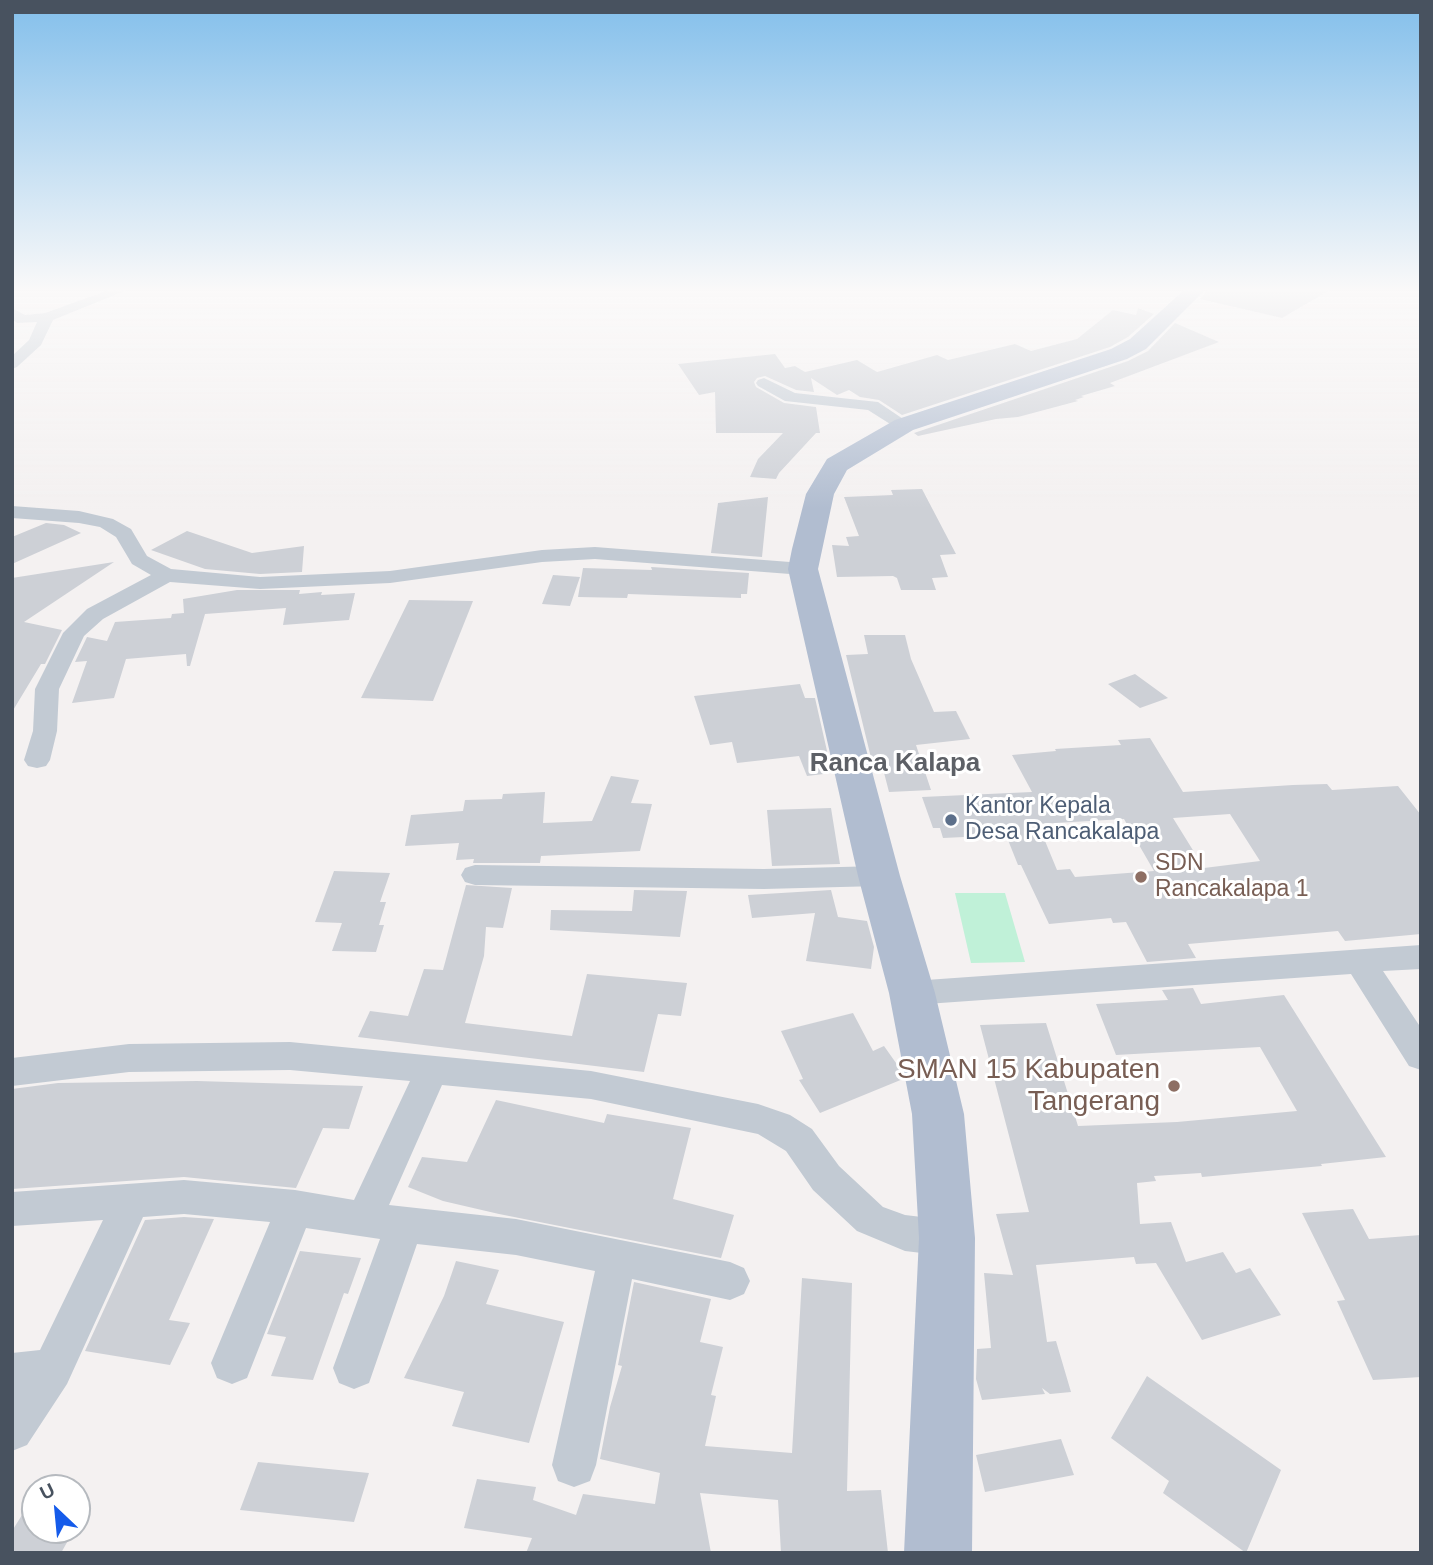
<!DOCTYPE html>
<style>
body{margin:0}
#map{position:relative;width:1433px;height:1565px;overflow:hidden;background:#f4f1f1;font-family:Arial,sans-serif}
canvas{display:block}
.frame{position:absolute;inset:0;border:14px solid #48525f;pointer-events:none}
.north{position:absolute;left:21px;top:1474px;width:70px;height:70px;box-sizing:border-box;background:#fff;border:2px solid #b6babf;border-radius:50%;rotate:334deg;font-size:19px;font-weight:700;line-height:28px;text-align:center;color:#48525f}
.north::after{content:'';display:block;margin:auto;width:24px;height:32px;background:#155bea;clip-path:polygon(50% 0,100% 100%,50% 72%,0 100%)}
</style>
<div id="map">
<canvas width="1433" height="1565"></canvas>
<div class="frame"></div>
<div class="north">U</div>
</div>
<script>
const g = document.querySelector('canvas').getContext('2d');
g.lineJoin = 'round';
function paint(path, color) { g.fillStyle = color; g.fill(path, 'evenodd'); }
const toPath = rows => new Path2D(rows.map(r => 'M' + r).join(''));
function strokePath(path, color, width, dash) { g.strokeStyle = color; g.lineWidth = width; g.lineCap = dash ? 'butt' : 'round'; g.setLineDash(dash || []); g.stroke(path); }
function write(font, color, halo, rows, align = 'center') {
  g.font = font + ' Arial,sans-serif'; g.lineWidth = 6; g.setLineDash([]); g.textBaseline = 'middle'; g.strokeStyle = halo; g.fillStyle = color; for (const [text, x, y, turn = 0] of rows) {
    g.save(); g.translate(x, y); g.rotate((+turn || 0) * Math.PI / 180); g.textAlign = isNaN(turn) ? turn : align; if (halo) g.strokeText(text, 0, 0); g.fillText(text, 0, 0); g.restore();
  }
}
paint(toPath([
 [955,893,1005,893,1025,962,971,963]
]), '#c0f1d8');
paint(toPath([
 [1208,290,1207,290,1330,290,1282,318,1200,299],
 [1138,308,1154,314,1128,337,1110,347,902,415,879,400,860,397,849,390,837,395,811,378,814,392,796,390,765,376,757,378,754,382,756,387,784,403,816,407,820,433,816,433,779,473,776,479,750,477,758,459,783,433,716,433,715,392,699,395,678,364,775,354,785,368,795,366,805,372,857,360,877,372,937,355,948,360,1015,344,1031,351,1077,339,1113,310,1136,315],
 [1175,323,1219,342,1110,383,1115,386,1081,396,1084,397,1075,400,1078,401,1018,417,996,419,918,436,914,433,1128,361,1148,351],
 [922,489,956,554,940,555,948,577,932,578,936,590,901,590,897,578,893,576,837,577,832,545,849,546,846,537,859,536,844,497,893,495,891,490],
 [768,497,762,557,711,553,718,503],
 [46,523,64,525,81,533,12,564,12,537],
 [187,531,252,553,304,546,302,572,260,574,205,569,151,550],
 [114,562,24,622,62,630,45,664,41,664,12,712,12,578],
 [651,567,749,573,747,594,741,594,741,598,628,594,627,598,578,597,583,568,652,570],
 [553,575,580,577,570,606,542,604],
 [237,590,300,590,299,594,322,592,321,595,355,593,349,620,283,625,286,608,205,614,190,666,187,666,186,654,126,659,114,698,72,703,87,661,75,662,87,637,107,641,115,622,171,618,172,614,184,613,183,599],
 [409,600,473,601,433,701,361,698],
 [864,635,905,635,911,659,934,712,956,711,970,739,916,745,931,790,889,792,882,765,873,766,846,655,868,654],
 [1135,674,1168,698,1140,708,1108,684],
 [800,684,805,698,815,698,832,773,807,776,799,756,737,763,732,742,710,745,694,696],
 [1150,738,1183,792,1293,785,1327,784,1332,790,1398,786,1421,815,1421,934,1345,941,1338,931,1188,944,1196,958,1147,962,1126,922,1113,923,1111,918,1049,924,1021,865,1018,865,1006,835,943,838,940,828,933,828,922,797,1032,792,1012,755,1056,751,1055,749,1121,745,1118,740],
 [1230,814,1260,861,1204,868,1173,818],
 [1124,819,1154,871,1075,877,1070,869,1057,870,1038,824],
 [611,776,639,780,631,803,652,804,640,851,541,856,540,863,473,863,474,859,456,860,459,843,405,846,411,815,463,811,465,800,502,799,503,794,545,792,543,823,592,821],
 [831,808,840,864,772,866,767,810],
 [334,871,390,873,380,902,386,902,379,925,384,925,376,952,332,951,342,923,315,922],
 [466,885,512,888,503,928,486,927,484,956,465,1023,572,1036,587,974,687,983,681,1016,658,1014,644,1072,358,1037,370,1011,408,1016,424,969,443,970],
 [634,890,687,891,680,937,550,930,551,910,632,911],
 [831,890,838,917,867,921,874,947,871,969,806,961,815,913,752,918,748,895],
 [1193,988,1201,1004,1284,995,1386,1157,1321,1164,1322,1166,1202,1177,1201,1173,1154,1176,1156,1181,1137,1183,1140,1224,1171,1222,1186,1262,1223,1252,1236,1273,1250,1268,1281,1315,1202,1340,1156,1263,1136,1264,1134,1257,1036,1265,1047,1342,1056,1341,1071,1392,1050,1394,1042,1388,1045,1394,982,1400,976,1379,977,1349,991,1348,984,1273,1013,1275,996,1214,1029,1212,980,1025,1046,1023,1078,1126,1177,1122,1297,1111,1260,1047,1116,1055,1096,1004,1168,1000,1162,990],
 [853,1013,873,1051,884,1046,901,1070,903,1079,820,1113,799,1080,803,1079,781,1031],
 [197,1081,363,1086,349,1129,323,1128,296,1188,184,1177,12,1189,12,1089,58,1083],
 [496,1100,604,1123,607,1114,691,1128,673,1199,734,1215,721,1258,499,1214,443,1201,408,1187,422,1157,467,1162],
 [1353,1209,1369,1239,1421,1235,1421,1377,1373,1380,1337,1301,1345,1300,1302,1213],
 [184,1217,214,1219,169,1320,190,1323,170,1365,85,1351,145,1220],
 [300,1251,361,1258,348,1294,344,1293,313,1380,271,1376,286,1337,267,1334],
 [456,1261,499,1270,486,1304,564,1322,529,1443,452,1426,464,1392,404,1378,444,1296],
 [802,1278,852,1283,847,1491,881,1490,888,1553,781,1553,778,1500,700,1493,711,1553,526,1553,532,1538,464,1528,477,1479,536,1487,533,1500,576,1515,583,1494,655,1504,660,1473,600,1459,610,1407,622,1366,618,1365,634,1282,711,1299,700,1342,723,1347,711,1395,716,1396,705,1446,792,1453],
 [1147,1376,1281,1470,1246,1553,1163,1493,1169,1481,1111,1438],
 [1061,1439,1074,1475,985,1492,976,1455],
 [258,1462,369,1473,354,1522,240,1510],
 [27,1507,35,1509,35,1530,74,1530,61,1553,12,1553,12,1531]
]), '#cdd0d6');
paint(toPath([
 [109,290,127,290,53,320,41,345,17,367,12,369,12,356,29,340,37,322,17,323,12,319,12,308,25,315,45,313,109,290],
 [764,378,795,393,878,402,912,425,904,430,898,429,868,410,785,401,758,386,756,383,758,380,764,378],
 [12,506,79,511,113,519,131,529,147,556,171,569,260,577,390,571,542,550,595,547,803,563,810,565,813,569,810,573,803,575,595,559,542,562,390,583,260,589,170,582,103,619,84,636,59,689,57,731,50,760,46,766,37,768,28,766,24,760,33,731,35,689,63,633,87,609,151,575,132,564,116,537,100,527,79,523,12,518,12,506],
 [475,865,764,869,879,866,889,869,893,876,889,883,879,886,764,889,475,885,465,882,461,875,465,868,475,865],
 [1421,945,1421,969,1383,971,1421,1028,1421,1070,1409,1066,1351,974,912,1005,901,1002,896,993,901,984,912,981,1421,945],
 [290,1042,591,1071,758,1104,790,1115,812,1129,839,1166,883,1207,905,1215,947,1220,960,1225,966,1238,960,1251,947,1256,905,1251,857,1231,813,1190,786,1151,758,1134,591,1099,442,1085,389,1205,516,1219,730,1262,744,1268,750,1281,744,1294,730,1300,632,1279,596,1465,590,1481,574,1487,558,1481,552,1465,595,1271,516,1255,417,1244,369,1383,354,1389,339,1383,333,1368,380,1239,306,1228,247,1378,232,1384,217,1378,211,1363,270,1222,184,1214,143,1217,67,1384,27,1445,12,1451,12,1353,40,1350,103,1220,12,1226,12,1192,184,1180,295,1190,354,1200,410,1081,290,1070,129,1072,12,1086,12,1058,129,1044,290,1042]
]), '#c2cad3');
paint(toPath([
 [1184,290,1205,290,1146,349,1127,359,913,430,847,470,834,494,818,569,900,876,935,993,964,1114,975,1238,972,1553,904,1553,919,1238,912,1114,889,993,858,876,788,569,792,549,806,494,827,459,895,420,1111,349,1130,339,1184,290]
]), '#b1bdd0');
const sky = g.createLinearGradient(0, 0, 0, 509);
sky.addColorStop(0, '#83bfeb');
sky.addColorStop(0.57, '#faf9f9');
sky.addColorStop(1, '#faf9f900');
g.fillStyle = sky;
g.fillRect(0, 0, 1433, 509);
for (const [x, y, r, color] of [
 [951,820,7,"#5c6f8a"],
 [1141,877,7,"#8d6e63"],
 [1174,1086,7,"#8d6e63"]
]) { const dot = new Path2D(); dot.arc(x, y, r, 0, 2 * Math.PI); g.fillStyle = color; g.fill(dot); strokePath(dot, '#fff', 2.5); }
write('23px', '#4e5e75', '#fff', [
 ["Kantor Kepala",965,807],
 ["Desa Rancakalapa",965,833]
], 'left');
write('23px', '#785e54', '#fff', [
 ["SDN",1155,864],
 ["Rancakalapa 1",1155,890]
], 'left');
write('bold 26px', '#5d6066', '#fff', [
 ["Ranca Kalapa",895,764]
]);
write('28px', '#785e54', '#fff', [
 ["SMAN 15 Kabupaten",1160,1070],
 ["Tangerang",1160,1102]
], 'right');
</script>
